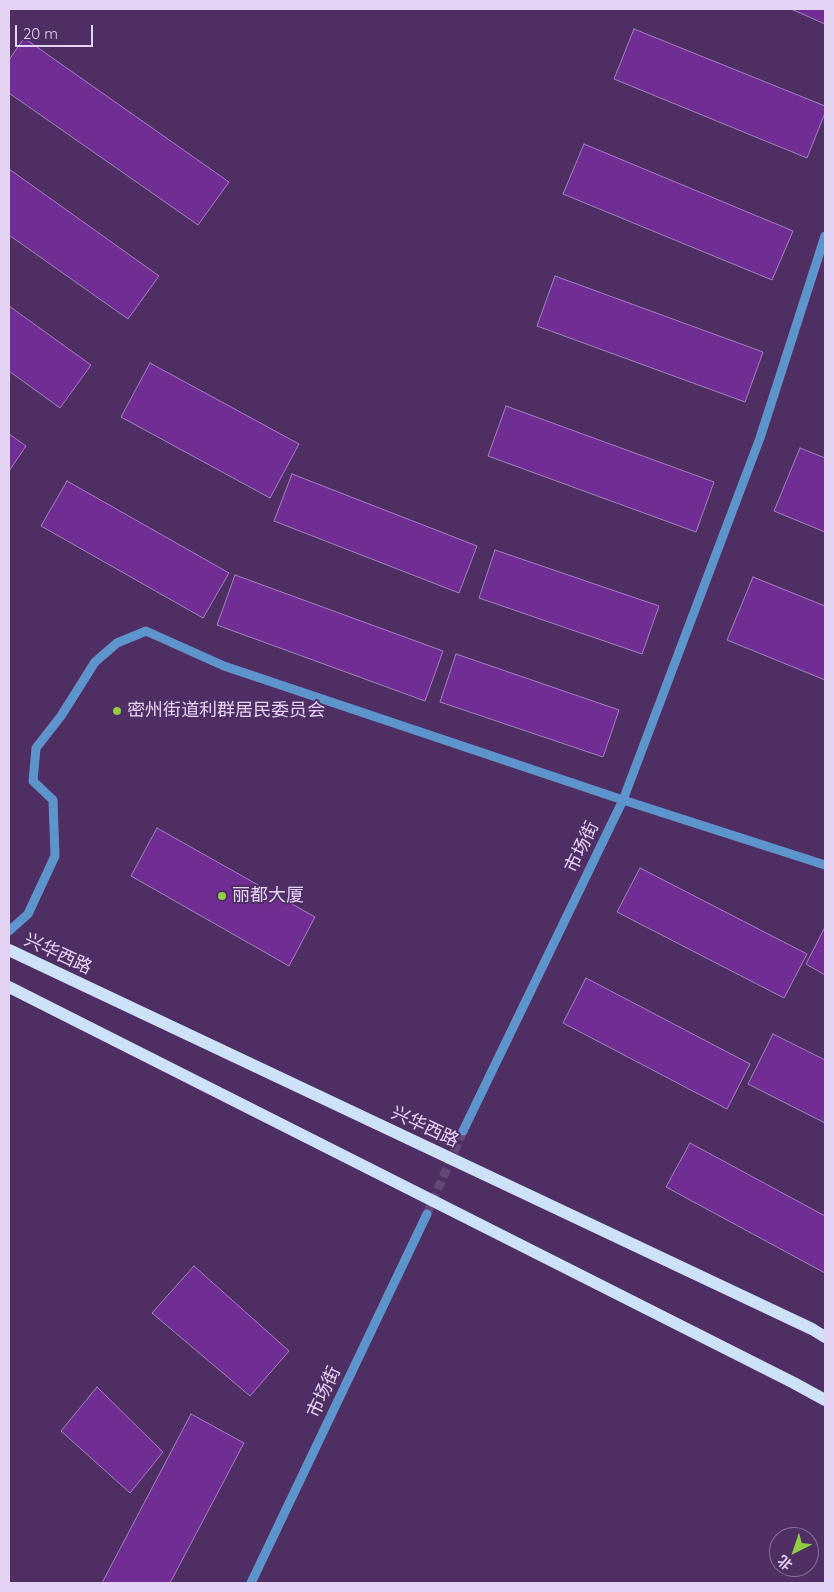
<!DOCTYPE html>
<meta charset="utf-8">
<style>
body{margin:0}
#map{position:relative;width:834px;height:1592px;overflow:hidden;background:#4f2e64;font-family:Quicksand,"Noto Sans SC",sans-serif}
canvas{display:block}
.frame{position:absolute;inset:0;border:10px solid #e5d3f4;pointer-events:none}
.north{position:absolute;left:769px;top:1527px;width:50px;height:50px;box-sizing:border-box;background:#4f2e64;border:1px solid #8b709e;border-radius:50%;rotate:221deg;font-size:14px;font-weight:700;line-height:20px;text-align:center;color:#e5d3f4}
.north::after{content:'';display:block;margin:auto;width:18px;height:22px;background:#8fcd42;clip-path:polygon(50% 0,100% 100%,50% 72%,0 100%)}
.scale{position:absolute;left:15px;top:25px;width:78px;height:22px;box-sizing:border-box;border:2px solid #e5d3f4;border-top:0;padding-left:6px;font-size:15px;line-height:18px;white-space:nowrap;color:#e5d3f4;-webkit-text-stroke:4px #4f2e64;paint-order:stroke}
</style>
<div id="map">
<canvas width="834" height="1592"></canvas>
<div class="frame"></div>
<div class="north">北</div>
<div class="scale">20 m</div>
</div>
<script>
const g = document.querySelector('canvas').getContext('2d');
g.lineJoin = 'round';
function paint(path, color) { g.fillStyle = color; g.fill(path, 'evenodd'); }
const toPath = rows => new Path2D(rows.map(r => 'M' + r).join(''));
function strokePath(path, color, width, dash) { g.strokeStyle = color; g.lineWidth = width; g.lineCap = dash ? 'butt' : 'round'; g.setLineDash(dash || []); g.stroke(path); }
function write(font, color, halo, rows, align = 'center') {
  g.font = font + ' Quicksand,"Noto Sans SC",sans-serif'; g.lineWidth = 4; g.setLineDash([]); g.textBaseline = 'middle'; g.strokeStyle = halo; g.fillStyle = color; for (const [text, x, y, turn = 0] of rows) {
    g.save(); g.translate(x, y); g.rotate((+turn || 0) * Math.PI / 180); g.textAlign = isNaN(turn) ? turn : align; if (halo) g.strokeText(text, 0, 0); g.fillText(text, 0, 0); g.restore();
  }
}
const building = toPath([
 [791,9,825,9,825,24,791,9],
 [634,29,825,106,825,113,807,158,614,79,634,29],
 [24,38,229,182,198,225,9,93,9,60,24,38],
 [584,144,793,231,772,280,563,194,584,144],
 [9,169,159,276,128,319,9,235,9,169],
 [555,276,763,352,745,402,537,326,555,276],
 [9,306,91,365,60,408,9,371,9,306],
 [150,363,299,444,270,498,121,417,150,363],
 [506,406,714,482,696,532,488,456,506,406],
 [9,434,26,446,9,471,9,434],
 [800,448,825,458,825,532,774,511,800,448],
 [292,474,477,546,459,593,274,521,292,474],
 [67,481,229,573,203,618,41,526,67,481],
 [495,550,659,606,642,654,479,598,495,550],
 [235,575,443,651,425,701,217,625,235,575],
 [753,577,825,606,825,680,727,640,753,577],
 [456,654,619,710,603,757,440,702,456,654],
 [157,828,315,917,289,966,131,876,157,828],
 [640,868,807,954,784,998,617,912,640,868],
 [825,927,825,975,806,964,825,927],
 [586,978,750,1064,727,1109,563,1023,586,978],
 [773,1034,825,1060,825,1123,748,1084,773,1034],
 [690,1143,825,1216,825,1273,666,1187,690,1143],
 [194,1266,289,1351,250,1396,152,1313,194,1266],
 [97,1387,163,1452,130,1493,61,1431,97,1387],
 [191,1414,244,1443,170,1583,102,1583,191,1414]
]);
paint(building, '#702e95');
strokePath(building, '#a481be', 1);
strokePath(toPath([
 [427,1214,463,1131]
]), '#66477a', 9, [9, 4.5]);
strokePath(toPath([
 [9,931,28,914,55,856,53,800,33,781,36,748,61,716,95,662,117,643,146,631,224,666,623,800,825,865],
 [463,1131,623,800,760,438,825,236],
 [251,1583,427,1214]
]), '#5e94cc', 9);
strokePath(toPath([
 [9,950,812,1329,825,1337],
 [9,987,794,1383,825,1400]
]), '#cde2f9', 12);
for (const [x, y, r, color] of [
 [117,711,5,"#8fcd42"],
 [222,896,5,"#8fcd42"]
]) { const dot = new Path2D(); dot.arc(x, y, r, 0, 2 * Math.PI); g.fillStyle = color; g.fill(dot); strokePath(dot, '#4f2e64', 2); }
write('18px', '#e5d3f4', '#4f2e64', [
 ["密州街道利群居民委员会",127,711],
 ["丽都大厦",232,896]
], 'left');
write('18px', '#e5d3f4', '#4f2e64', [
 ["市场街",582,847,-64],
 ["兴华西路",58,954,25],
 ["兴华西路",425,1127,25],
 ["市场街",324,1392,-65]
]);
</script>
